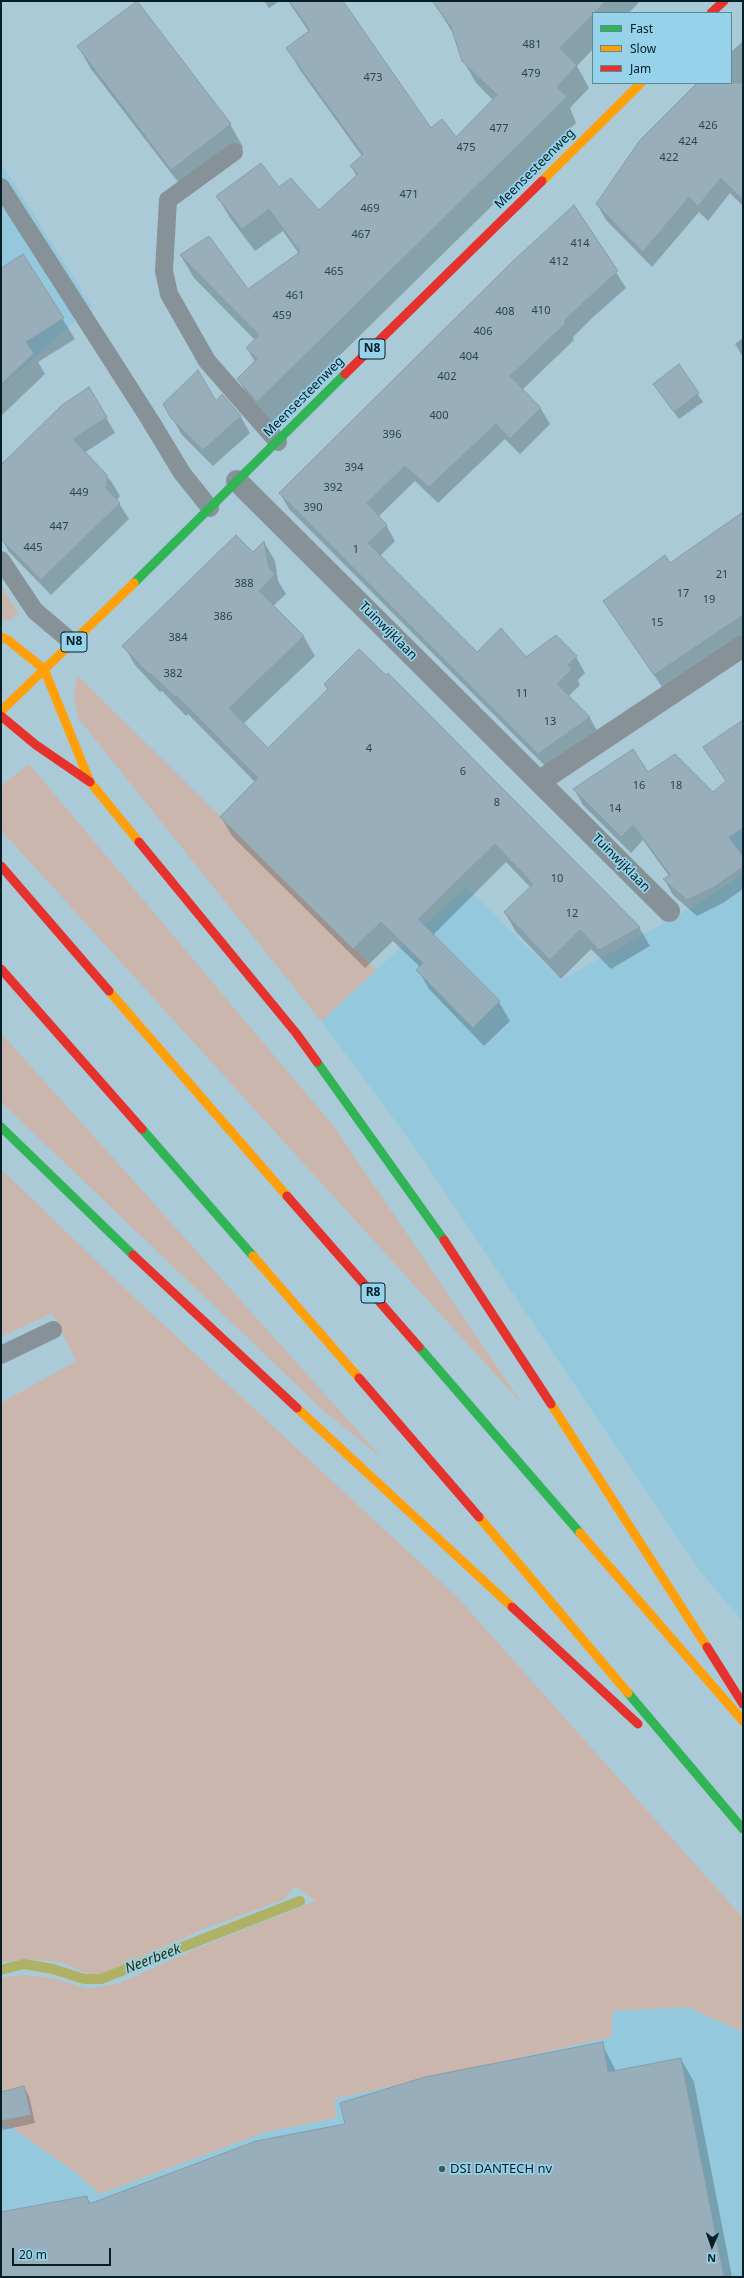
<!DOCTYPE html>
<style>
body{margin:0}
#map{position:relative;width:744px;height:2278px;overflow:hidden;background:#a9cad6;font-family:"Noto Sans",sans-serif}
canvas{display:block}
.frame{position:absolute;inset:0;border:2px solid #061f27;pointer-events:none}
.legend{position:absolute;left:592px;top:12px;width:140px;height:72px;box-sizing:border-box;background:#96d2e9;border:1px solid #5c8a9b;margin:0;padding:5px 7px;list-style:none;font-size:12px;color:#061f27}
.legend li{display:flex;align-items:center;gap:8px;height:20px}
.legend b{width:20px;border:1px solid #5c8a9b}
.north{position:absolute;left:692px;top:2226px;width:40px;height:40px;-webkit-text-stroke:3px #96d2e9;paint-order:stroke;rotate:182deg;font-size:11px;font-weight:700;line-height:16px;text-align:center;color:#061f27}
.north::after{content:'';display:block;margin:auto;width:14px;height:18px;background:#061f27;clip-path:polygon(50% 0,100% 100%,50% 72%,0 100%)}
.scale{position:absolute;left:12px;top:2248px;width:99px;height:18px;box-sizing:border-box;border:2px solid #061f27;border-top:0;padding-left:5px;font-size:12px;line-height:14px;white-space:nowrap;color:#061f27;-webkit-text-stroke:3px #96d2e9;paint-order:stroke}
</style>
<div id="map">
<canvas width="744" height="2278"></canvas>
<div class="frame"></div>
<ul class="legend">
<li><b style="height:5px;background:#30b455"></b>Fast</li>
<li><b style="height:5px;background:#ff9f0a"></b>Slow</li>
<li><b style="height:5px;background:#e5322d"></b>Jam</li>
</ul>
<div class="north">N</div>
<div class="scale">20 m</div>
</div>
<script>
const g = document.querySelector('canvas').getContext('2d');
g.lineJoin = 'round';
function paint(path, color) { g.fillStyle = color; g.fill(path, 'evenodd'); }
const toPath = rows => new Path2D(rows.map(r => 'M' + r).join(''));
function strokePath(path, color, width, dash) { g.strokeStyle = color; g.lineWidth = width; g.lineCap = dash ? 'butt' : 'round'; g.setLineDash(dash || []); g.stroke(path); }
function write(font, color, halo, rows, align = 'center') {
  g.font = font + ' "Noto Sans",sans-serif'; g.lineWidth = 3.5; g.setLineDash([]); g.textBaseline = 'middle'; g.strokeStyle = halo; g.fillStyle = color; for (const [text, x, y, turn = 0] of rows) {
    g.save(); g.translate(x, y); g.rotate((+turn || 0) * Math.PI / 180); g.textAlign = isNaN(turn) ? turn : align; if (halo) g.strokeText(text, 0, 0); g.fillText(text, 0, 0); g.restore();
  }
}
paint(toPath([
 [1,163,92,307,1,387],
 [743,828,743,856,729,838],
 [743,874,743,1622,700,1571,411,1142,321,1021,466,887,561,980,684,912],
 [687,2007,743,2032,743,2277,1,2277,1,2125,11,2127,75,2172,100,2194,266,2132,337,2118,334,2099,611,2037,613,2011]
]), '#94c8dc');
paint(toPath([
 [1,585,19,614,8,621,1,620],
 [77,675,376,970,321,1021,78,718,74,696],
 [29,764,335,1128,523,1405,1,830,1,786],
 [1,1033,382,1458,323,1410,1,1102],
 [1,1169,137,1300,457,1597,743,1918,743,2032,687,2007,613,2011,611,2037,334,2099,337,2118,266,2132,100,2194,75,2172,11,2127,1,2125,1,1978,23,1975,52,1978,89,1989,120,1983,198,1948,316,1901,295,1886,284,1899,203,1929,100,1975,88,1974,60,1962,28,1959,1,1962,1,1403,76,1361,52,1313,1,1337]
]), '#cab6ad');
paint(toPath([
 [264,1,280,1,269,8],
 [288,1,341,1,431,129,456,139,493,100,476,83,463,60,454,35,433,1,640,1,629,13,593,13,593,49,577,66,589,88,570,108,576,123,270,424,251,401,238,379,255,362,247,348,255,340,194,278,181,256,248,290,299,254,283,231,255,251,230,218,217,196,279,188,319,211,357,177,351,166,362,156,300,70,288,48,309,32],
 [743,41,743,206,730,193,708,221,699,212,652,267,606,220,597,204,700,83,731,83,731,52],
 [78,46,230,124,243,147,185,191,91,69],
 [574,206,626,288,592,318,573,337,574,340,522,390,541,409,550,424,520,454,505,439,438,503,415,481,378,517,386,525,395,541,380,556,477,653,526,659,556,637,576,657,585,673,578,680,580,685,568,697,590,718,599,734,548,769,289,509,280,493],
 [23,256,75,339,38,362,45,374,1,416,1,269],
 [743,338,743,357,735,344],
 [679,366,703,402,679,419,659,392],
 [89,388,115,433,84,453,111,481,120,496,117,500,129,519,51,595,9,552,1,538,1,463,33,446],
 [222,396,241,417,250,433,213,466,182,435,164,404,215,402],
 [743,512,743,637,664,690,604,601,670,564],
 [264,542,275,561,278,581,286,594,273,606,304,637,315,656,243,724,268,749,328,691,325,684,639,927,650,946,611,969,591,949,561,979,516,932,505,913,531,888,506,862,433,935,499,1002,510,1021,484,1046,429,989,418,970,420,967,393,941,365,968,232,836,221,817,255,782,188,714,186,716,162,691,160,692,135,665,124,646,253,553],
 [743,721,743,889,723,903,697,916,673,895,664,879,669,876,643,840,631,853,583,805,574,789,648,773,713,794,727,782,704,747],
 [602,2044,616,2071,681,2059,694,2082,732,2277,1,2277,1,2213,87,2198,91,2204],
 [24,2087,29,2096,35,2123,3,2130,1,2126,1,2093]
]), '#0003');
strokePath(toPath([
 [1,1970,24,1964,53,1969,84,1979,101,1979,300,1901]
]), '#afb265', 10);
const building = toPath([
 [137,1,231,124,171,170,77,46,137,1],
 [289,1,343,1,431,128,442,119,456,137,497,95,462,61,451,27,432,1,606,1,560,48,577,65,557,87,567,97,257,402,237,379,257,359,246,348,259,335,180,255,209,236,248,289,300,252,269,209,242,229,216,196,261,163,279,187,291,178,319,210,358,174,350,166,363,154,286,48,310,30,289,1],
 [697,83,743,83,743,200,721,178,698,206,689,197,643,252,596,204,640,140,697,83],
 [574,205,618,271,583,303,564,321,566,323,510,376,541,408,510,439,496,424,429,487,405,466,367,503,387,525,368,543,477,652,501,628,526,657,556,635,577,656,568,665,572,669,557,684,590,717,538,754,279,493,513,261,574,205],
 [23,254,64,318,26,342,34,353,1,385,1,268,23,254],
 [679,364,699,393,674,412,653,384,679,364],
 [198,370,216,401,222,394,241,416,203,450,171,418,163,404,198,370],
 [89,387,107,417,73,439,107,475,107,485,105,487,120,503,41,580,1,539,1,465,62,405,89,387],
 [743,512,743,615,654,675,603,601,665,555,670,563,743,512],
 [236,535,253,552,264,541,269,568,275,574,259,591,304,636,229,708,268,748,328,689,324,684,359,649,386,675,388,673,640,927,599,950,580,930,550,960,504,912,533,884,495,844,418,919,500,1001,473,1028,416,970,423,963,381,922,353,949,220,817,258,778,176,695,175,697,150,673,149,674,122,646,236,535],
 [743,720,743,828,729,837,743,856,743,867,714,887,687,900,663,879,670,875,633,825,621,837,573,789,633,749,648,772,675,754,713,792,726,781,703,747,743,720],
 [603,2042,608,2072,681,2058,724,2277,1,2277,1,2212,87,2196,89,2204,256,2141,345,2124,340,2103,425,2077,603,2042],
 [24,2086,31,2115,1,2121,1,2092,24,2086]
]);
paint(building, '#98afbb');
strokePath(building, '#879da9', 1);
strokePath(toPath([
 [234,152,168,200,164,271,169,294,207,361,278,442],
 [1,187,150,420,182,473,210,508],
 [1,560,35,611,73,643],
 [1,1355,53,1330]
]), '#869297', 18);
strokePath(toPath([
 [237,481,669,911],
 [540,781,743,646]
]), '#869297', 22);
strokePath(toPath([
 [134,583,345,374],
 [317,1062,444,1240],
 [1,1127,133,1255],
 [142,1129,253,1256],
 [419,1347,580,1533],
 [628,1693,743,1829]
]), '#30b455', 9);
strokePath(toPath([
 [542,181,641,83],
 [1,637,8,640,44,669,90,782,139,842],
 [1,711,134,583],
 [109,991,287,1196],
 [253,1256,359,1378],
 [551,1404,707,1647],
 [297,1408,512,1607],
 [479,1517,628,1693],
 [580,1533,743,1721]
]), '#ff9f0a', 9);
strokePath(toPath([
 [711,13,724,1],
 [345,374,542,181],
 [1,716,36,745,90,782],
 [139,842,296,1033,317,1062],
 [1,866,109,991],
 [1,969,142,1129],
 [287,1196,419,1347],
 [444,1240,551,1404],
 [133,1255,297,1408],
 [359,1378,479,1517],
 [512,1607,638,1724],
 [707,1647,743,1704]
]), '#e5322d', 9);
for (const [x, y, r, color] of [
 [442,2169,4,"#3f5b64"]
]) { const dot = new Path2D(); dot.arc(x, y, r, 0, 2 * Math.PI); g.fillStyle = color; g.fill(dot); strokePath(dot, '#96d2e9', 1.5); }
write('11px', '#2a434c', null, [
 ["481",532,45],
 ["479",531,74],
 ["473",373,78],
 ["426",708,126],
 ["477",499,129],
 ["424",688,142],
 ["475",466,148],
 ["422",669,158],
 ["471",409,195],
 ["469",370,209],
 ["467",361,235],
 ["414",580,244],
 ["412",559,262],
 ["465",334,272],
 ["461",295,296],
 ["410",541,311],
 ["408",505,312],
 ["459",282,316],
 ["406",483,332],
 ["404",469,357],
 ["402",447,377],
 ["400",439,416],
 ["396",392,435],
 ["394",354,468],
 ["392",333,488],
 ["449",79,493],
 ["390",313,508],
 ["447",59,527],
 ["445",33,548],
 ["1",356,550],
 ["21",722,575],
 ["388",244,584],
 ["17",683,594],
 ["19",709,600],
 ["386",223,617],
 ["15",657,623],
 ["384",178,638],
 ["382",173,674],
 ["11",522,694],
 ["13",550,722],
 ["4",369,749],
 ["6",463,772],
 ["16",639,786],
 ["18",676,786],
 ["8",497,803],
 ["14",615,809],
 ["10",557,879],
 ["12",572,914]
]);
for (const [x, y, w] of [
 [372,349,26],
 [74,642,26],
 [373,1293,24]
]) { const box = new Path2D(); box.roundRect(x - w / 2, y - 10, w, 20, 3); g.fillStyle = '#96d2e9'; g.fill(box); strokePath(box, '#061f27', 1); }
write('bold 12px', '#061f27', null, [
 ["N8",372,349],
 ["N8",74,642],
 ["R8",373,1293]
]);
write('13px', '#061f27', '#96d2e9', [
 ["Meensesteenweg",535,169,-45],
 ["Meensesteenweg",304,397,-45],
 ["Tuinwijklaan",388,631,45],
 ["Tuinwijklaan",621,863,45]
]);
write('13px', '#061f27', '#96d2e9', [
 ["DSI DANTECH nv",450,2169]
], 'left');
write('italic 14px', '#322d00', '#96d2e9', [
 ["Neerbeek",153,1959,-21]
]);
</script>
